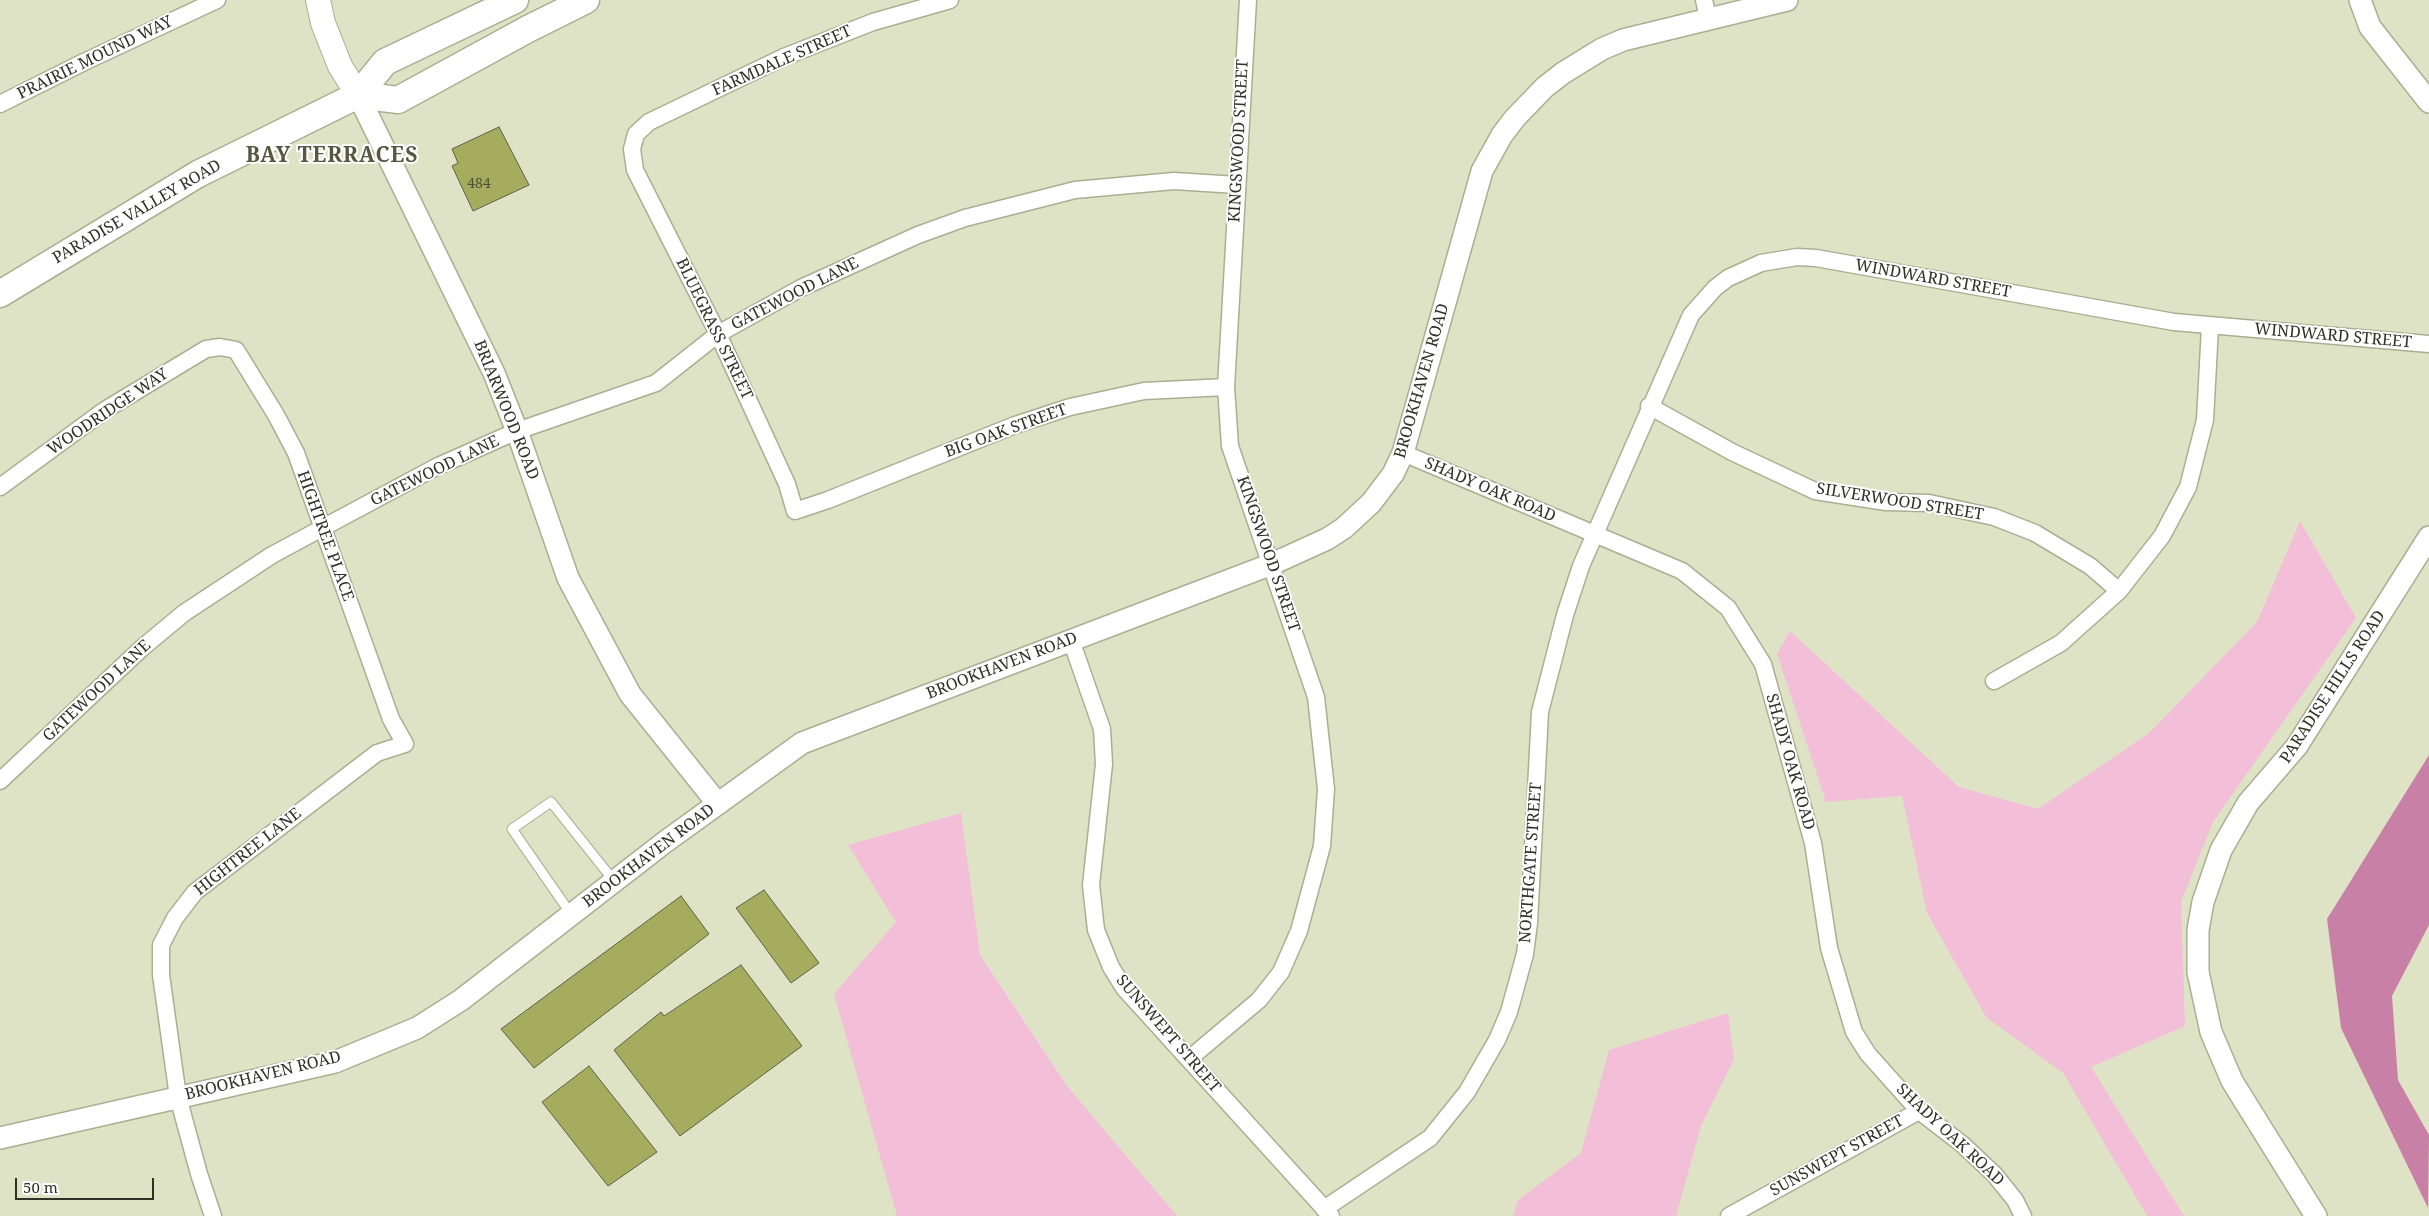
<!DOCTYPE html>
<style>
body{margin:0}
#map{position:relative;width:2429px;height:1216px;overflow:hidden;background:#dfe3c6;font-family:"Noto Serif",serif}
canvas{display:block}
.scale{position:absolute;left:15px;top:1178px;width:139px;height:22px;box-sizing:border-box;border:2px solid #303126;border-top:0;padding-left:6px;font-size:15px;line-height:18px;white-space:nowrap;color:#303126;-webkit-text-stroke:4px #fff;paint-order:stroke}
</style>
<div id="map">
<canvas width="2429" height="1216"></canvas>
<div class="scale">50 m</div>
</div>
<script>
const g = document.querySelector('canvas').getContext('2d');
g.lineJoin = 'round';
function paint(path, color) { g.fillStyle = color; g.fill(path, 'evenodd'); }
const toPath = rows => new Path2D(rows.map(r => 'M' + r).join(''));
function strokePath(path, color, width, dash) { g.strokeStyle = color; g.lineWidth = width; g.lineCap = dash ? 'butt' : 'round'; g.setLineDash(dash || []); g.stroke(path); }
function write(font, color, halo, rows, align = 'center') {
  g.font = font + ' "Noto Serif",serif'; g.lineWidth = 4; g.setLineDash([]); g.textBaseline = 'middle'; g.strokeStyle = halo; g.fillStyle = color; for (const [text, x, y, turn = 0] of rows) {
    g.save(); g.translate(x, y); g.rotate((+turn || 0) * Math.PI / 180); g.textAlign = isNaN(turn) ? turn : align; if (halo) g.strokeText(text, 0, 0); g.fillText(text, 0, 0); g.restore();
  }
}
paint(toPath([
 [2300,521,2356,618,2213,822,2181,902,2185,1026,2091,1067,2184,1216,2147,1216,2063,1073,1986,1017,1927,913,1902,796,1826,802,1777,654,1790,631,1959,787,2038,809,2149,733,2257,622],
 [961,813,980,955,1067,1086,1177,1216,897,1216,834,994,896,922,848,845],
 [1728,1013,1734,1059,1701,1126,1676,1216,1513,1216,1518,1200,1581,1153,1609,1050]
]), '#f3bfd8');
paint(toPath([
 [2429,755,2429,925,2392,996,2398,1080,2429,1135,2428,1208,2341,1028,2327,919]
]), '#c980a6');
const building = toPath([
 [499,127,529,185,473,211,452,166,458,163,452,149,499,127],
 [764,890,819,963,791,983,736,908,764,890],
 [681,896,709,934,534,1068,501,1029,681,896],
 [741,965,802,1046,680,1136,614,1050,661,1012,664,1016,741,965],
 [589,1066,657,1152,608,1186,542,1102,589,1066]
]);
paint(building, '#a5ac5e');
strokePath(building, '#5d5f46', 1);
const service = toPath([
 [571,914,512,829,551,802,614,881]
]);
const minor = toPath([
 [950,0,873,22,784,57,649,122,636,134,632,149,635,170,718,334,787,484,795,511,828,500,1015,425,1070,407,1144,391,1226,387],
 [1704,0,1708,18],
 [0,104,84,62,217,0],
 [1649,406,1732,452,1815,491,1886,502,1929,503,1994,517,2035,533,2090,566,2119,591],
 [1403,453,1682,571,1728,608,1763,664,1813,843,1829,948,1854,1032,1868,1054,1919,1111,1962,1144,1994,1174,2015,1200,2023,1216],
 [0,487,105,410,206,349,220,347,236,350,276,415,296,453,391,719,405,744,377,753,195,892,175,918,161,945,161,975,178,1097,199,1174,213,1216],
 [1071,640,1102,729,1104,764,1091,885,1096,930,1111,967,1124,988,1331,1216],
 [1994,681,2061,643,2119,591,2162,536,2188,487,2205,420,2210,327],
 [0,781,142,648,184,613,272,555,436,467,517,431,656,383,718,334,801,288,918,235,965,218,1075,190,1174,181,1237,185],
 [1189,1059,1259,1000,1281,972,1299,931,1322,846,1326,789,1316,697,1230,446,1226,387,1248,0],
 [1324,1209,1430,1138,1467,1092,1497,1040,1509,1012,1525,954,1529,923,1540,712,1565,615,1581,566,1691,315,1715,288,1728,278,1761,263,1797,257,1816,258,2174,322,2429,344],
 [1729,1216,1919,1111]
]);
const tertiary = toPath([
 [2360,0,2370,27,2429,102],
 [358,95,494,373,517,431,568,578,630,694,718,804],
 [0,1138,335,1062,417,1028,461,1000,665,842,802,743,1272,564,1327,539,1344,528,1371,503,1393,474,1403,453,1482,171,1502,135,1515,118,1545,87,1563,73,1602,49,1623,40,1787,0],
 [2316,1216,2232,1081,2211,1032,2198,972,2198,930,2203,902,2221,850,2248,803,2297,746,2429,537]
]);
const secondary = toPath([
 [318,0,323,23,340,66,358,95]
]);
const primary = toPath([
 [358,95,398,100,528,29,586,0],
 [0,294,198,174,358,95,385,62,515,0]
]);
strokePath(service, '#abae92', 11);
strokePath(minor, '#abae92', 19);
strokePath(tertiary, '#abae92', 24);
strokePath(secondary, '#abae92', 26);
strokePath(primary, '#abae92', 29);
strokePath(service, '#fff', 9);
strokePath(minor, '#fff', 16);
strokePath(tertiary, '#fff', 21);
strokePath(secondary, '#fff', 24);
strokePath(primary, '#fff', 26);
write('14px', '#4d5034', null, [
 ["484",479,184]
]);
write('16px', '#303126', '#fff', [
 ["PRAIRIE MOUND WAY",95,58,-26],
 ["FARMDALE STREET",782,61,-24],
 ["KINGSWOOD STREET",1239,141,-87],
 ["PARADISE VALLEY ROAD",137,212,-30],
 ["WINDWARD STREET",1933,279,10],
 ["GATEWOOD LANE",795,294,-27],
 ["BLUEGRASS STREET",714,329,64],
 ["WINDWARD STREET",2333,336,5],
 ["BROOKHAVEN ROAD",1422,381,-74],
 ["BRIARWOOD ROAD",506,410,68],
 ["WOODRIDGE WAY",108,412,-34],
 ["BIG OAK STREET",1006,431,-20],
 ["GATEWOOD LANE",435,471,-26],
 ["SHADY OAK ROAD",1490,490,23],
 ["SILVERWOOD STREET",1900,502,9],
 ["HIGHTREE PLACE",325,536,70],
 ["KINGSWOOD STREET",1268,554,71],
 ["BROOKHAVEN ROAD",1002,666,-21],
 ["PARADISE HILLS ROAD",2333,687,-57],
 ["GATEWOOD LANE",97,691,-43],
 ["SHADY OAK ROAD",1790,762,74],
 ["HIGHTREE LANE",248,852,-38],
 ["BROOKHAVEN ROAD",649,856,-37],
 ["NORTHGATE STREET",1531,863,-86],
 ["SUNSWEPT STREET",1168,1034,49],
 ["BROOKHAVEN ROAD",263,1076,-14],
 ["SHADY OAK ROAD",1950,1135,43],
 ["SUNSWEPT STREET",1837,1156,-29]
]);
g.letterSpacing = '1px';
write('bold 21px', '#55573e', '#fff', [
 ["BAY TERRACES",332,156]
]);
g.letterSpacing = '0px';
</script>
